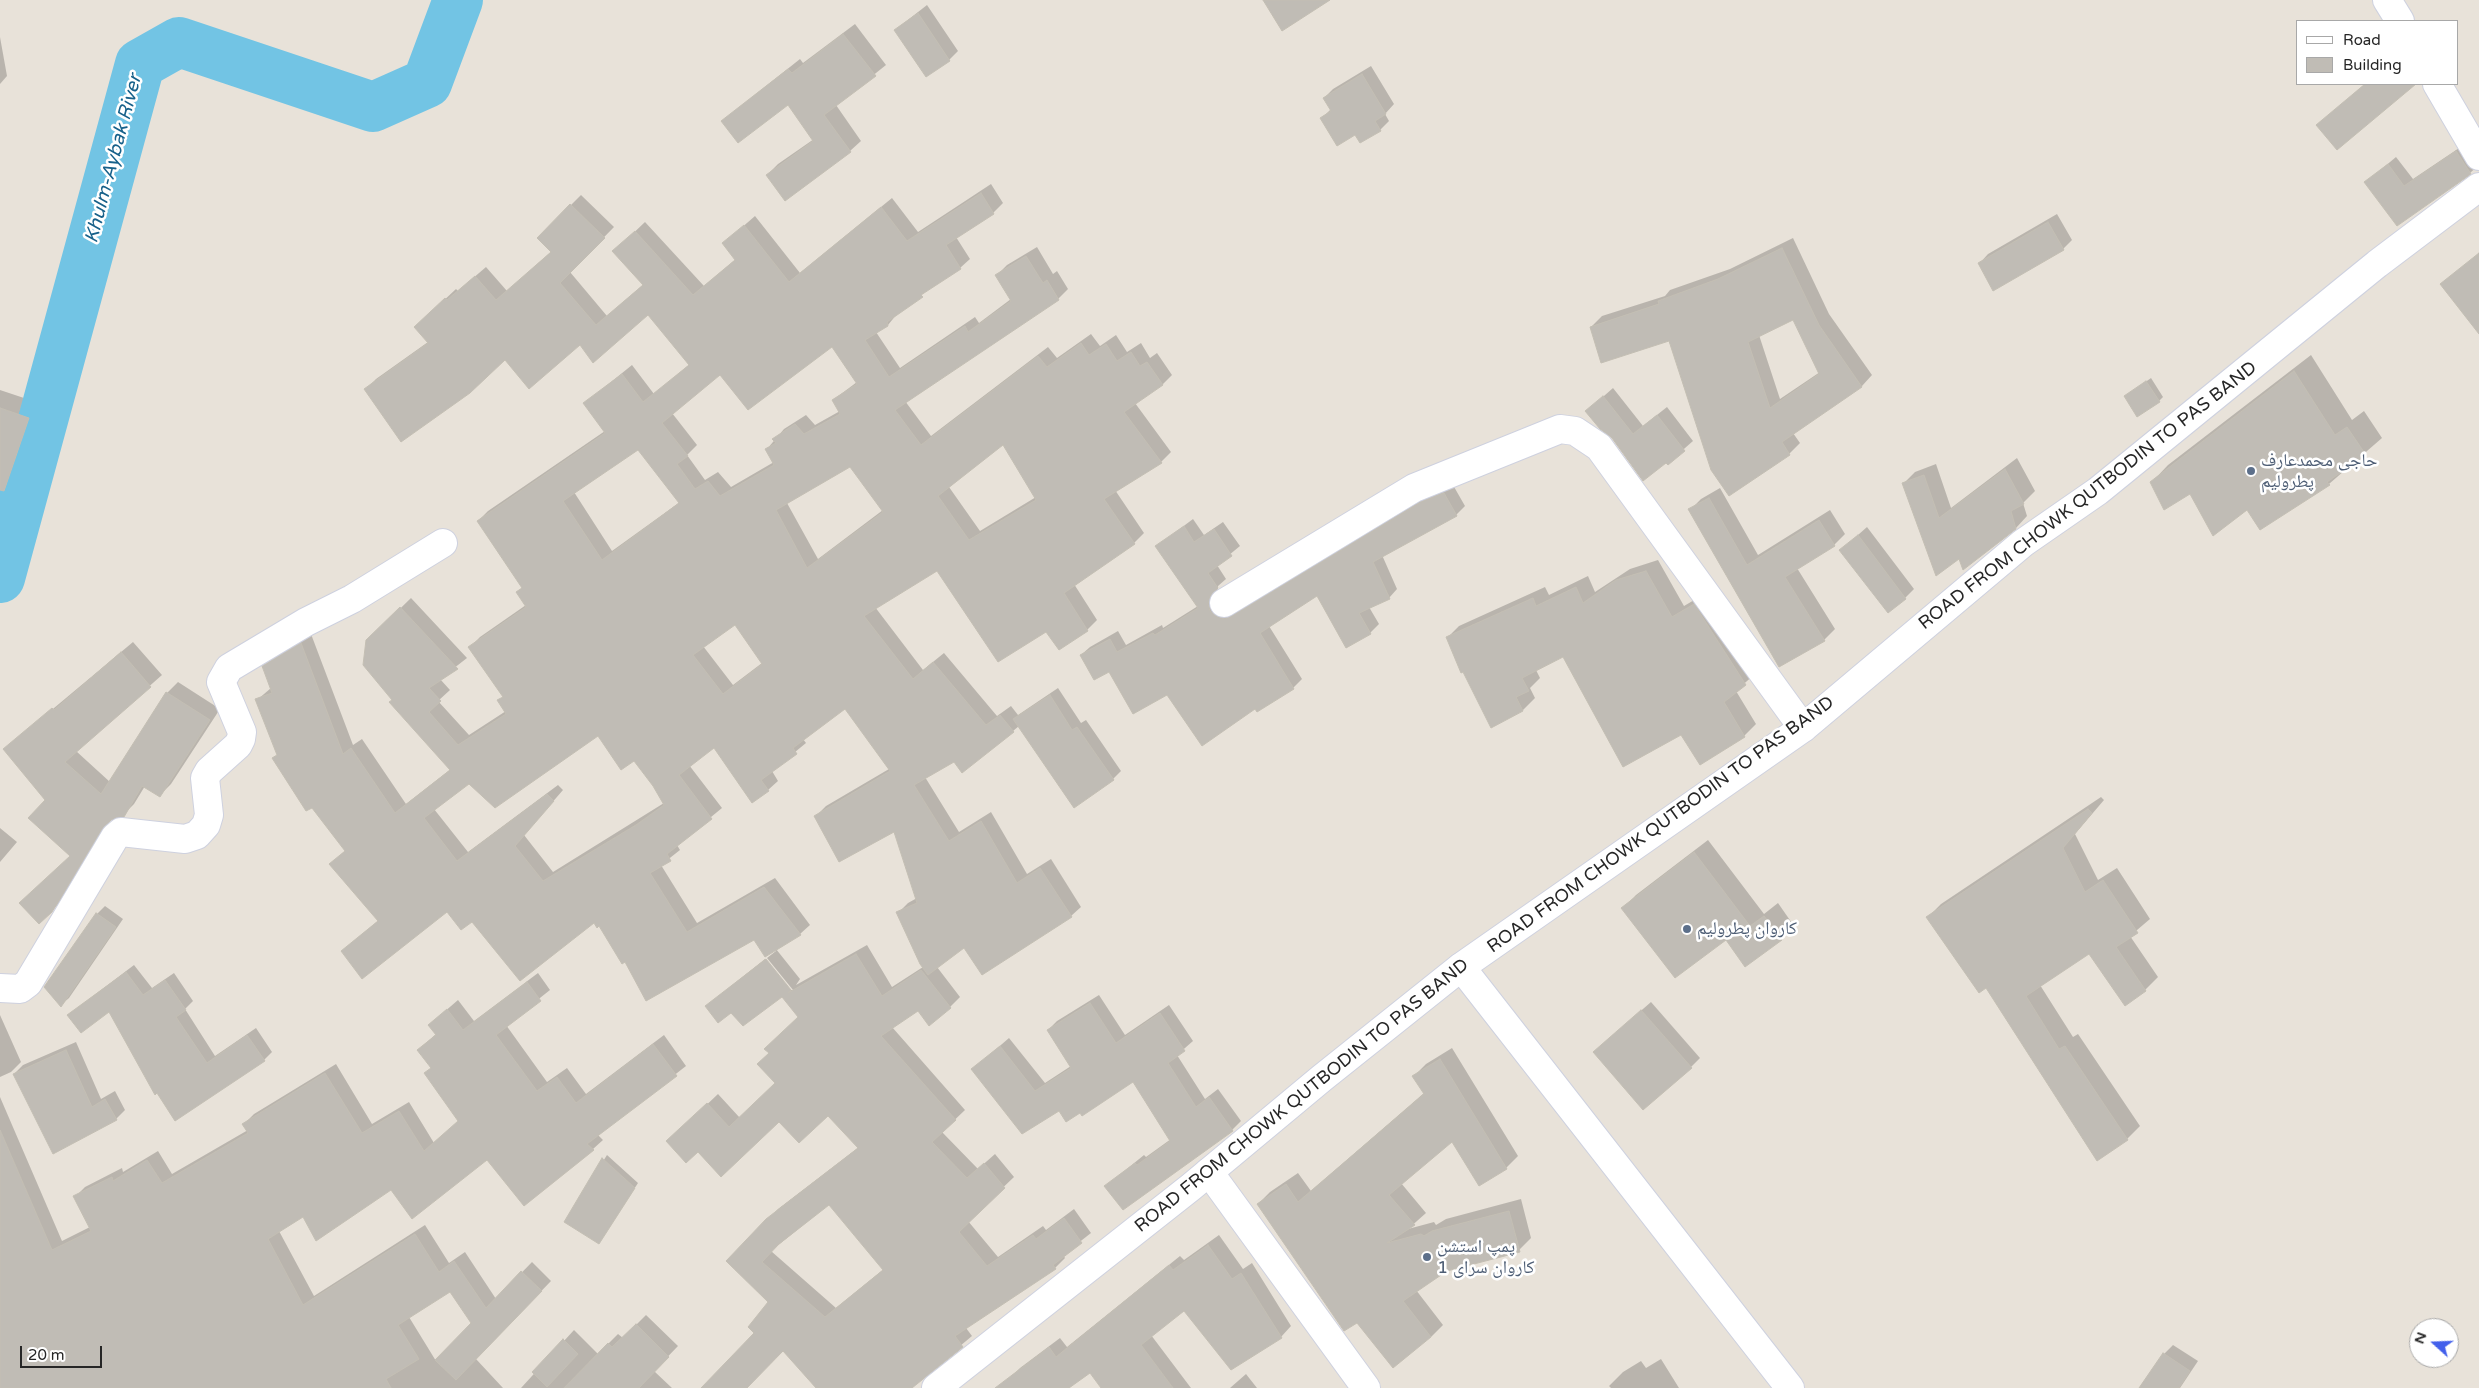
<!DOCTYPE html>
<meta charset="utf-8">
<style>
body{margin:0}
#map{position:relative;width:2479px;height:1388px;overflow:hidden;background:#e8e2d9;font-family:"Varela Round",sans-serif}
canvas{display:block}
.legend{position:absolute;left:2296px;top:20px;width:162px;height:65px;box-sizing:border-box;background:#fff;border:1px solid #a8a8a8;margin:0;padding:6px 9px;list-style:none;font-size:15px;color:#262626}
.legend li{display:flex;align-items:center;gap:10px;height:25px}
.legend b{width:25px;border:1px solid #a8a8a8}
.north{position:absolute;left:2409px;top:1318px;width:50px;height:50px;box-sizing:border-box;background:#fff;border:1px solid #a8a8a8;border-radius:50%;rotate:290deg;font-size:14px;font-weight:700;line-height:20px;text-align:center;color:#262626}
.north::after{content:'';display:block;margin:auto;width:18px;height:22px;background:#4360eb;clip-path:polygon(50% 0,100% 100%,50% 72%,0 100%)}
.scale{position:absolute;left:20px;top:1346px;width:82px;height:22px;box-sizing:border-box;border:2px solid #262626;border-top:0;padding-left:6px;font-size:15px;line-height:18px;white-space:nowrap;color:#262626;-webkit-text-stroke:4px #fff;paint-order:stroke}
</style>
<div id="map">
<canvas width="2479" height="1388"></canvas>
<ul class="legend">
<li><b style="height:6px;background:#fff"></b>Road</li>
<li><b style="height:14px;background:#c0bcb5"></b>Building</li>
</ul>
<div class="north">N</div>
<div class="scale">20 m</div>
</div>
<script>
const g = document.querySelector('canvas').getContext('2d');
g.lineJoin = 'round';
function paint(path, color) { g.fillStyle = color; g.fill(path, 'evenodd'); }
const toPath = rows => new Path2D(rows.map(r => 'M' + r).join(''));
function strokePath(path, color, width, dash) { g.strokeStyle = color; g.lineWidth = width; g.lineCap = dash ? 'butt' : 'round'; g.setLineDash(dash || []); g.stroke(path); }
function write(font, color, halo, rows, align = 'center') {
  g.font = font + ' "Varela Round","Noto Naskh Arabic",sans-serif'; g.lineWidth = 5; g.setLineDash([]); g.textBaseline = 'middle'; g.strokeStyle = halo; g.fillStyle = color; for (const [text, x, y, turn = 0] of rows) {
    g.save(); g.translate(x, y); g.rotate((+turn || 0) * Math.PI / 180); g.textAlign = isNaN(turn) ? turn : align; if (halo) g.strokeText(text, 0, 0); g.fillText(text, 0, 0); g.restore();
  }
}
paint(toPath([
 [927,5,958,51,949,60,895,30],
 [855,24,886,65,836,105,861,141,850,151,767,175,778,164,814,139,788,103,722,121,800,59,803,63],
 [0,37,7,76,0,84],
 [1371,66,1394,104,1385,114,1389,121,1380,130,1355,133,1322,118,1331,109,1324,98,1333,89],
 [2365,84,2414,84,2337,148,2318,125],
 [2465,144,2479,165,2470,173,2397,224,2366,182,2396,157,2413,179],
 [991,184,1003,203,993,213,956,237,970,259,960,268,930,288,897,314,888,325,876,332,900,368,975,317,979,323,1011,299,997,275,1007,265,1037,247,1053,274,1057,271,1068,289,1058,299,905,401,931,436,1048,347,1057,358,1091,334,1100,346,1116,335,1127,352,1141,343,1150,358,1157,353,1172,375,1162,385,1135,403,1171,452,1161,462,1115,490,1144,533,1134,543,1074,584,1097,620,1087,630,1047,630,937,569,875,607,923,670,944,653,997,716,1011,706,1018,715,1058,688,1081,723,1086,720,1121,771,1113,779,1019,726,1013,731,954,760,925,777,959,832,991,812,1027,874,1051,859,1081,907,1071,916,964,947,937,967,960,997,950,1007,919,1010,892,1027,965,1110,942,1132,978,1169,995,1154,1014,1177,968,1221,998,1257,1043,1226,1046,1230,1074,1209,1091,1233,1063,1255,1065,1258,1055,1268,966,1328,972,1336,910,1388,818,1388,783,1350,746,1388,703,1388,756,1333,770,1302,728,1261,778,1209,859,1147,828,1114,779,1120,721,1175,678,1132,718,1094,740,1118,777,1083,770,1053,800,1017,782,996,731,1012,706,1006,765,959,789,990,793,990,767,958,776,951,754,939,625,961,600,925,594,921,472,920,447,910,342,951,379,920,331,864,346,850,278,754,257,700,271,688,264,667,274,657,311,634,353,745,362,739,406,804,451,769,394,699,367,641,411,598,467,658,440,679,450,690,438,701,469,735,506,711,499,701,504,696,470,647,480,637,526,605,517,592,523,587,478,521,488,511,605,431,585,403,632,365,654,394,690,364,648,313,580,344,366,389,376,379,428,342,425,318,456,289,458,291,486,267,507,291,552,251,538,238,581,195,614,227,570,272,607,316,644,284,624,242,645,222,704,286,736,259,724,243,755,216,800,273,892,198,918,232],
 [832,345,857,382,833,400,840,411,815,425,806,415,784,429,767,449,774,462,731,487,718,472,705,480,687,455,697,445,672,413,720,373],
 [1003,444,1036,497,980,531,949,487],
 [638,449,680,502,612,551,574,492],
 [850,465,883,510,818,559,787,503],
 [735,623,762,663,733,685,703,646],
 [845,707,889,769,826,806,816,816,895,830,917,898,908,903,898,913,923,967,892,987,867,945,796,985,800,979,776,949,800,934,810,925,775,878,697,923,661,865,680,850,677,845,722,808,689,765,715,746,768,790,778,781,772,771,806,743,803,739],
 [598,735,635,759,654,785,664,803,553,872,524,835,563,790,558,785,468,852,434,809,469,783],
 [829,1204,884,1269,836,1308,771,1251],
 [2057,214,2072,240,2063,249,1979,264,1988,254],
 [1793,238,1829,314,1872,375,1862,386,1793,433,1800,443,1789,454,1729,495,1670,339,1591,327,1602,316,1665,296,1670,290,1730,269],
 [1794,319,1820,372,1780,399,1759,335],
 [2311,355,2352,420,2364,411,2382,438,2329,484,2260,528,2248,508,2152,482,2168,465],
 [2151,378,2163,397,2159,401,2126,396],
 [1613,388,1643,426,1667,407,1693,441,1668,463,1613,437,1587,411],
 [0,390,42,404,23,460,9,474,0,471],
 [2017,458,2035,491,2023,503,2027,516,2016,528,1959,557,1904,483,1915,472,1936,464,1951,508],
 [1453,485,1465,506,1456,515,1382,555,1397,589,1389,598,1369,607,1379,624,1370,633,1318,594,1269,626,1302,679,1293,688,1255,707,1168,693,1110,670,1081,655,1090,647,1118,631,1126,645,1162,625,1163,628,1198,606,1157,546,1193,519,1204,535,1223,522,1240,546,1217,565,1226,579,1218,586,1217,594],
 [1720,488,1758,555,1830,510,1845,534,1834,545,1797,568,1835,629,1824,640,1690,510,1701,499],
 [1867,527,1914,589,1905,598,1841,550],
 [1658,560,1684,606,1706,593,1757,672,1736,691,1756,724,1744,736,1700,763,1682,733,1564,655,1536,670,1540,678,1530,688,1535,698,1523,710,1491,726,1447,638,1459,626,1545,587,1549,595,1588,576,1595,592,1630,569],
 [133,642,162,675,76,751,110,782,167,693,178,682,220,709,171,784,160,795,145,786,134,804,123,815,111,819,63,899,52,911,71,855,47,800,5,749],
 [2101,797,2104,800,2075,834,2098,880,2117,868,2150,919,2130,936,2158,977,2145,990,2090,952,2040,985,2073,1037,2078,1034,2140,1126,2127,1139,1986,986,1928,917,1941,904],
 [0,828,17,842,0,862],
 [1708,840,1764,914,1778,903,1794,926,1781,939,1623,908,1636,895],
 [105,906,123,919,69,998,61,1005,97,914],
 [134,965,152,988,174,973,193,1001,185,1009,215,1056,256,1028,272,1052,264,1060,175,1120,109,1011,68,1015],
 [538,973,550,990,506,1025,547,1082,567,1068,586,1094,664,1035,686,1066,598,1135,603,1140,593,1149,487,1158,303,1216,279,1231,314,1296,425,1225,449,1263,465,1252,496,1299,532,1262,551,1281,476,1359,503,1388,0,1388,0,1097,62,1241,90,1227,75,1197,85,1187,122,1168,123,1172,158,1151,172,1174,248,1130,244,1124,254,1114,336,1064,372,1124,409,1102,434,1143,459,1121,432,1067,418,1050,436,1034,429,1025,458,1000,474,1021],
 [450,1291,472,1323,436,1361,409,1317],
 [1099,995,1125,1035,1169,1005,1193,1041,1177,1055,1205,1099,1218,1089,1241,1121,1232,1130,1123,1208,1106,1186,1144,1155,1146,1157,1171,1139,1134,1080,1081,1111,1059,1109,973,1069,1009,1038,1045,1083,1071,1066,1048,1030,1057,1021],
 [1651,1002,1700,1058,1691,1067,1604,1043],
 [0,1015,21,1062,11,1072,0,1077],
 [76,1042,101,1099,115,1091,125,1110,116,1119,14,1074,23,1065],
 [1452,1048,1518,1156,1506,1168,1452,1140,1401,1183,1426,1213,1408,1229,1434,1222,1436,1225,1446,1219,1521,1199,1531,1238,1519,1250,1446,1269,1416,1290,1443,1325,1431,1337,1258,1204,1270,1192,1298,1173,1311,1191,1424,1093,1414,1076,1426,1064],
 [607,1155,638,1183,599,1243,565,1222],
 [1219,1235,1243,1269,1252,1263,1291,1326,1281,1337,1184,1309,1151,1335,1191,1388,1102,1388,1090,1371,1067,1388,1007,1388,1010,1378,1020,1368,1060,1338,1067,1347,1180,1256,1184,1260],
 [646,1315,678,1346,654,1371,672,1388,521,1388,574,1330,598,1354,618,1334,623,1338],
 [2173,1345,2198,1361,2180,1388,2140,1388,2164,1354],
 [1661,1359,1679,1388,1611,1388,1609,1386,1623,1372,1641,1361,1646,1368],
 [1246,1374,1257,1388,1230,1388]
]), '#0003');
strokePath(toPath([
 [0,578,140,64,179,42,373,107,427,83,458,0]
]), '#72c4e4', 50);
const building = toPath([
 [1263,0,1330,0,1282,31,1263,0],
 [918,13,950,61,926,77,894,30,918,13],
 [843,34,876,76,824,115,851,152,785,201,766,175,813,141,788,105,738,143,721,121,788,69,792,73,843,34],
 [1362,74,1386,114,1375,121,1381,131,1360,143,1355,135,1337,146,1320,118,1331,111,1323,98,1362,74],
 [2365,84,2416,84,2337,150,2316,125,2365,84],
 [2456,151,2471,174,2397,226,2364,182,2388,164,2404,186,2456,151],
 [981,193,994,214,946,245,961,269,921,295,923,297,887,322,888,326,865,340,889,377,965,326,968,332,1011,301,995,275,1026,256,1043,283,1047,280,1059,300,895,410,921,445,1038,356,1047,367,1081,343,1089,355,1106,344,1117,361,1131,352,1140,366,1147,362,1163,385,1124,412,1162,463,1104,499,1135,544,1064,593,1088,631,1059,650,1046,632,998,662,937,571,864,616,913,679,933,662,986,725,1000,715,1014,732,962,773,954,762,914,785,949,841,981,821,1017,883,1040,868,1072,917,982,975,964,948,928,975,920,964,896,912,917,903,894,832,839,862,814,816,890,771,845,709,793,748,797,754,761,780,769,791,752,803,714,748,679,775,712,819,667,854,671,861,650,873,687,932,764,887,801,935,765,957,754,940,646,1001,625,962,622,964,599,926,597,928,594,923,520,981,472,922,461,930,447,912,362,979,341,951,378,921,329,864,345,851,312,808,306,811,272,758,277,755,255,699,272,693,262,666,301,643,343,754,351,748,395,813,450,770,389,702,392,700,363,665,366,640,400,607,458,669,429,688,441,701,429,712,458,745,506,714,497,700,503,697,468,647,526,607,516,592,522,588,477,521,605,433,583,403,622,374,643,402,689,365,648,315,593,363,580,345,529,389,505,360,470,393,401,442,364,389,428,343,414,327,445,298,447,300,475,276,496,300,551,252,537,238,570,204,605,238,560,283,596,325,643,285,612,251,635,231,693,295,735,260,722,243,744,225,789,282,881,207,907,241,981,193],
 [832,347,857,384,832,400,840,414,804,434,795,424,772,439,776,443,765,449,774,465,720,496,708,481,695,489,677,464,688,456,662,423,720,375,748,410,832,347],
 [1003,445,1036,500,969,540,938,496,1003,445],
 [638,450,679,503,602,560,563,501,638,450],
 [850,467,883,512,807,568,776,510,850,467],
 [735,625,762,664,723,694,693,655,735,625],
 [598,736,621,770,634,761,653,786,664,805,636,825,543,881,515,846,554,801,547,794,457,861,424,818,469,784,495,808,598,736],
 [2048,222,2064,250,1993,291,1978,263,2048,222],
 [1782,248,1819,325,1862,387,1782,442,1790,455,1729,496,1711,470,1669,341,1601,363,1590,327,1659,304,1658,301,1718,279,1782,248],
 [1793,320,1819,374,1770,408,1748,342,1793,320],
 [2479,253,2479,334,2440,284,2479,253],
 [2294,371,2335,435,2347,427,2366,455,2327,482,2330,485,2260,530,2247,510,2213,536,2190,494,2164,510,2150,482,2294,371],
 [2146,381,2160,402,2137,417,2124,396,2146,381],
 [1603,396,1633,434,1657,415,1685,451,1668,465,1666,463,1643,481,1612,438,1600,429,1585,411,1603,396],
 [0,408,29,418,4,491,0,490,0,408],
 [2005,469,2024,504,2011,511,2016,529,1963,570,1959,559,1936,576,1902,483,1924,475,1939,518,2005,469],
 [1444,493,1457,516,1373,562,1390,599,1359,613,1371,634,1346,648,1317,596,1260,633,1294,689,1257,712,1255,709,1202,746,1167,695,1133,714,1109,672,1094,680,1080,655,1110,639,1117,652,1153,633,1155,635,1198,608,1155,546,1184,526,1194,542,1214,529,1232,556,1208,573,1218,588,1210,596,1208,604,1210,611,1216,616,1225,619,1232,616,1421,502,1444,493],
 [1709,498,1747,565,1819,520,1835,546,1785,577,1825,641,1779,667,1688,509,1709,498],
 [1858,535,1906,599,1888,613,1839,550,1858,535],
 [1646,571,1672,617,1694,604,1746,685,1724,702,1745,737,1700,765,1681,735,1623,767,1563,657,1522,678,1529,691,1516,697,1523,711,1491,728,1463,672,1461,673,1446,637,1533,598,1536,606,1576,587,1583,603,1616,580,1646,571],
 [121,652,151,687,65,762,101,794,166,692,210,720,160,797,142,786,124,817,111,820,102,829,52,912,39,924,19,903,70,856,28,818,45,800,3,749,52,708,54,710,121,652],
 [1050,695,1072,730,1077,727,1114,780,1074,808,1013,719,1050,695],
 [2088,809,2092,813,2063,848,2085,892,2103,880,2138,933,2116,947,2146,991,2125,1006,2089,954,2026,996,2059,1049,2065,1046,2128,1140,2097,1161,1986,988,1979,993,1926,917,2088,809],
 [1694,852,1750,926,1764,916,1782,940,1745,967,1726,940,1675,978,1621,908,1694,852],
 [96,913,116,927,61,1007,44,987,96,913],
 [856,954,882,996,921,970,951,1008,929,1026,918,1011,881,1036,956,1120,932,1142,967,1178,984,1163,1005,1188,959,1232,987,1266,1033,1235,1036,1239,1064,1218,1082,1243,1053,1265,1056,1269,955,1336,963,1347,912,1388,816,1388,783,1351,747,1388,701,1388,754,1333,748,1327,768,1302,726,1261,766,1219,858,1148,828,1116,799,1143,779,1122,721,1177,698,1152,686,1163,666,1141,707,1103,729,1127,775,1083,757,1064,769,1053,764,1049,798,1017,782,997,743,1026,731,1013,718,1023,705,1006,766,959,791,990,788,993,856,954],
 [829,1205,883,1270,825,1317,762,1262,779,1244,829,1205],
 [126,972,143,995,165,980,186,1010,176,1017,207,1063,247,1035,265,1061,175,1121,157,1093,155,1095,109,1012,81,1033,67,1015,126,972],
 [527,982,541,1001,496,1035,537,1091,557,1077,576,1103,653,1044,677,1076,587,1144,594,1150,524,1206,487,1160,412,1219,391,1190,316,1241,303,1217,268,1239,303,1305,415,1234,439,1272,454,1261,486,1308,521,1271,542,1291,456,1380,435,1360,471,1323,450,1292,398,1325,419,1359,386,1379,391,1388,0,1388,0,1130,52,1250,91,1231,73,1196,112,1177,113,1181,147,1160,162,1183,248,1133,242,1124,325,1073,362,1133,399,1111,424,1151,458,1121,424,1073,431,1068,417,1050,436,1035,428,1025,447,1009,463,1030,527,982],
 [1090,1003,1116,1043,1160,1013,1185,1051,1168,1063,1196,1107,1209,1097,1233,1131,1123,1210,1104,1186,1135,1163,1137,1165,1170,1141,1133,1082,1082,1116,1080,1113,1066,1122,1059,1111,1022,1134,971,1069,1000,1046,1035,1091,1071,1068,1047,1030,1090,1003],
 [1641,1010,1692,1068,1643,1110,1593,1052,1641,1010],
 [66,1050,92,1107,105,1099,117,1120,53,1154,13,1074,66,1050],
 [1440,1059,1507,1169,1479,1186,1452,1142,1389,1195,1415,1225,1387,1243,1421,1234,1424,1236,1432,1231,1509,1211,1520,1252,1447,1271,1403,1301,1431,1337,1393,1368,1357,1323,1344,1331,1257,1204,1286,1184,1298,1202,1424,1094,1412,1076,1440,1059],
 [602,1158,635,1188,599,1244,564,1222,602,1158],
 [1208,1245,1232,1279,1241,1273,1282,1338,1231,1370,1184,1311,1141,1345,1173,1388,1101,1388,1090,1373,1069,1388,995,1388,1049,1347,1056,1357,1169,1265,1173,1270,1208,1245],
 [636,1324,669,1357,639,1388,564,1388,608,1343,612,1347,636,1324],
 [563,1339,578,1354,547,1387,532,1372,563,1339],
 [2163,1353,2190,1371,2179,1388,2139,1388,2163,1353]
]);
paint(building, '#c0bcb5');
strokePath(building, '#c3beb3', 1);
const street = toPath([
 [2387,0,2400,21],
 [2437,84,2479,156],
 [1224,603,1414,488,1560,429,1575,431,1599,447,1803,728],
 [1461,967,1790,1388],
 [0,988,20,989,28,983,115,837,121,832,185,839,197,835,206,825,209,815,205,778,209,771,238,745,241,739,242,732,221,682,229,668,306,622,352,599,443,543],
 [1209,1172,1366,1388]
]);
const secondary = toPath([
 [936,1388,1191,1187,1322,1078,1461,967,1803,728,2023,543,2098,491,2377,264,2479,187]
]);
strokePath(street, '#ced1df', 30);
strokePath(secondary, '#ced1df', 30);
strokePath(street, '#fff', 28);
strokePath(secondary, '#fff', 28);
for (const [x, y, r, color] of [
 [2251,471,5,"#5c6f8a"],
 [1687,929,5,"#5c6f8a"],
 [1427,1257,5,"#5c6f8a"]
]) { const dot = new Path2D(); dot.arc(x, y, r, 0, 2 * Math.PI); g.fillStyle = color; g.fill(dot); strokePath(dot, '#fff', 2); }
write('18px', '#4e5e75', '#fff', [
 ["حاجی محمدعارف",2261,461],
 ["پطرولیم",2261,482],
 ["کاروان پطرولیم",1697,929],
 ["پمپ استشن",1437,1247],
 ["کاروان سرای 1",1437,1268]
], 'left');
write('18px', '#262626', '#fff', [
 ["ROAD FROM CHOWK QUTBODIN TO PAS BAND",2088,496,-38],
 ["ROAD FROM CHOWK QUTBODIN TO PAS BAND",1661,825,-36],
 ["ROAD FROM CHOWK QUTBODIN TO PAS BAND",1302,1096,-39]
]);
write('italic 19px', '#17618a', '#fff', [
 ["Khulm-Aybak River",114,159,-75]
]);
</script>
